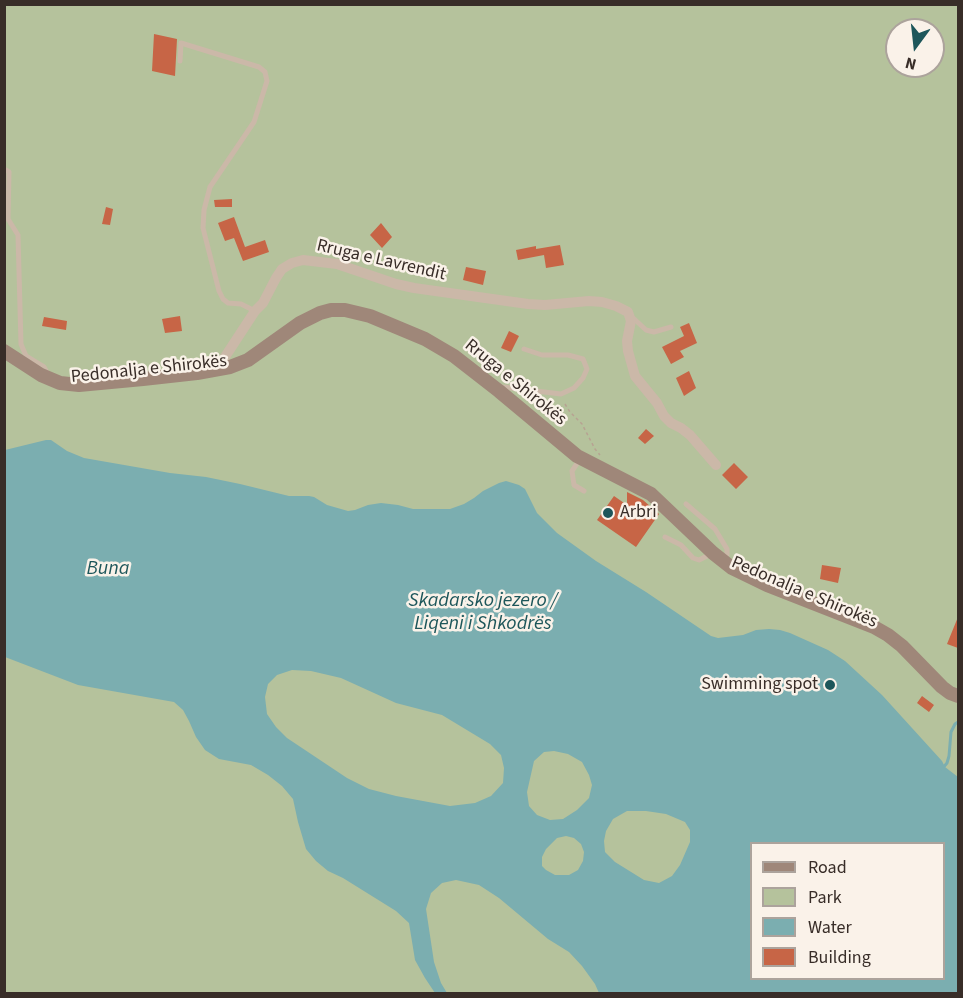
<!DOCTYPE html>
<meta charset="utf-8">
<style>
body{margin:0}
#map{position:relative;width:963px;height:998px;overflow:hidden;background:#f3e8dc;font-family:"Source Sans 3",sans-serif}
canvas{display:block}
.frame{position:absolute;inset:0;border:6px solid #382d28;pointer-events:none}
.legend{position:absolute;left:750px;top:842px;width:195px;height:138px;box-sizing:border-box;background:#faf2e9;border:2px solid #aca39c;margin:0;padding:8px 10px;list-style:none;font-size:18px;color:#382d28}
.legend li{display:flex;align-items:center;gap:12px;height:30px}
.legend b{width:30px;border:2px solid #aca39c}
.north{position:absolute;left:885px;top:18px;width:60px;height:60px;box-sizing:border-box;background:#faf2e9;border:2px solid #aca39c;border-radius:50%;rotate:195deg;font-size:16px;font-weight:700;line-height:24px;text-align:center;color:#382d28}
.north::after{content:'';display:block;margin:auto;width:21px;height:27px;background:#1d565a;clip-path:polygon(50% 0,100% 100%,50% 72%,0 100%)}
</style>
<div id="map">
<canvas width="963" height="998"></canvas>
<div class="frame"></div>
<ul class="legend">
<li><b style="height:8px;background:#9f8779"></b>Road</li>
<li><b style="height:16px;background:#b5c29c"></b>Park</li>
<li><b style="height:16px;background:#7baeb0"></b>Water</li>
<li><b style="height:16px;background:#c76546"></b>Building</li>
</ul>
<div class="north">N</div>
</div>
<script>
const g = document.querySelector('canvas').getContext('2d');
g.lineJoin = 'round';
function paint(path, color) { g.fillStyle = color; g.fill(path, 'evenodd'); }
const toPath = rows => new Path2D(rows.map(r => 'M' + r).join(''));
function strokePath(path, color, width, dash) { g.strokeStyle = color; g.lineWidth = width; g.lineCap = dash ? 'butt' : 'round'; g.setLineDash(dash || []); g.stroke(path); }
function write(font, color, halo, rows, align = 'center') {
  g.font = font + ' "Source Sans 3",sans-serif'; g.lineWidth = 5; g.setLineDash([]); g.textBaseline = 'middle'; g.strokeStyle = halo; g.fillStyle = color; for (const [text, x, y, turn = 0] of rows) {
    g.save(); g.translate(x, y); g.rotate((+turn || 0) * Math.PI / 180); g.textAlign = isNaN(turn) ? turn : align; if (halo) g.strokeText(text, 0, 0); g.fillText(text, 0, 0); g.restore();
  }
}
paint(toPath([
 [5,5,958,5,958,993,5,994],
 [897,30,933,30,933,66,897,66],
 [752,844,944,844,944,978,752,978]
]), '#b5c29c');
paint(toPath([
 [46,440,51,440,67,451,84,458,170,473,206,477,240,484,289,496,309,496,314,497,327,505,348,511,355,510,368,505,381,503,398,505,413,509,450,509,464,504,474,498,483,491,499,483,506,481,519,485,525,489,537,513,557,533,596,561,646,592,711,636,718,638,743,635,756,630,769,629,780,630,790,633,828,650,845,661,882,695,942,761,945,767,958,777,958,993,599,993,595,984,582,966,569,952,548,939,499,898,479,885,456,880,442,883,431,893,426,909,434,962,441,983,447,993,435,993,425,978,415,960,409,923,396,911,343,878,328,871,316,861,306,849,298,822,293,799,282,786,268,775,251,765,219,759,205,750,196,737,189,721,183,710,174,702,78,685,5,657,5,450],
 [292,670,311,671,341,678,396,703,442,715,490,744,501,755,504,768,503,783,491,796,475,803,450,806,396,796,369,789,347,778,287,738,276,727,267,714,265,697,268,684,277,675],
 [554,751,568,754,582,762,589,775,592,785,589,798,577,810,563,819,550,820,537,815,529,806,527,792,534,761,544,752],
 [627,811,646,811,666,814,685,822,690,830,690,842,680,865,672,876,659,883,644,880,615,862,605,852,604,841,606,831,613,819],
 [566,836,574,838,581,844,584,852,583,861,578,870,569,875,555,875,546,870,542,866,542,857,546,849,557,838],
 [752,844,944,844,944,978,752,978]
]), '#7baeb0');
strokePath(toPath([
 [942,769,947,763,949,756,951,732,955,724,958,722]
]), '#7baeb0', 3);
paint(toPath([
 [154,34,177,39,175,76,152,71],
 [232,199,232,207,215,207,214,200],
 [106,207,113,209,110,225,102,224],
 [234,217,245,247,265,240,269,252,243,261,234,238,225,241,218,223],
 [381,223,392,237,382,248,370,235],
 [560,245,564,265,546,268,544,255,518,260,516,250,536,246,536,249],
 [466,267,486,271,483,285,463,280],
 [180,316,182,331,165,333,162,319],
 [44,317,67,321,66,330,42,326],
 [689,323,697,343,680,351,684,357,671,364,662,347,684,336,680,327],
 [509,331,519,336,511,352,501,348],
 [689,371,696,388,684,396,676,378],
 [646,429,654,436,645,444,638,438],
 [734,463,748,477,736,489,722,475],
 [627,492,643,500,659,514,636,547,597,520,614,496,627,505],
 [822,565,841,568,838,583,820,579],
 [958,617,958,648,947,644],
 [922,696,934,705,929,712,917,703]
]), '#c76546');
strokePath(toPath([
 [565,404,570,412,582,424,595,449,600,455]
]), '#b7a292', 1.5, [3, 3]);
strokePath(toPath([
 [180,61,181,43,259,67,265,72,267,81,254,122,210,187,204,210,203,228,219,291,223,299,228,303,241,304,255,311],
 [4,169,9,172,8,219,18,235,21,344,26,356,44,367,49,376],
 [631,316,646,330,654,332,671,327],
 [500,390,503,387,561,394,574,388,583,378,587,369,583,359,568,355,542,355,524,349],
 [580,459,572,471,574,485,584,491],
 [686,504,715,529,727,549,727,555,724,560],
 [665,537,681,545,693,558,699,560,713,553]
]), '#cbb8a8', 5);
strokePath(toPath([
 [221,370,221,363,255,311,263,303,276,278,282,269,292,263,303,260,337,264,396,284,414,288,528,304,545,305,589,301,602,302,616,306,628,312,631,321,627,341,628,351,635,376,657,403,664,416,671,423,681,428,690,435,716,465]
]), '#cbb8a8', 10);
strokePath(toPath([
 [4,351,41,375,60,383,79,385,143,379,197,373,230,367,248,360,300,323,320,313,331,310,345,310,370,316,425,339,454,356,499,391,577,456,651,494,713,553,732,568,767,585,874,627,888,635,902,646,942,687,950,693,958,696]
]), '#9f8779', 14);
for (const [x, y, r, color] of [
 [608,513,6,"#1d565a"],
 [830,685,6,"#1d565a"]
]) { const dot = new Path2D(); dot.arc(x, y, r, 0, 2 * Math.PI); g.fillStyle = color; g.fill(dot); strokePath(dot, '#faf2e9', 2); }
write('18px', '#382d28', '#faf2e9', [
 ["Rruga e Lavrendit",381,261,13],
 ["Pedonalja e Shirokës",149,370,-6],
 ["Rruga e Shirokës",515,383,39],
 ["Pedonalja e Shirokës",804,593,23]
]);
write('18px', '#382d28', '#faf2e9', [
 ["Arbri",620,513],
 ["Swimming spot",818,685,"right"]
], 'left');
write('italic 20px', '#1d565a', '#faf2e9', [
 ["Buna",108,570],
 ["Skadarsko jezero /",483,602],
 ["Liqeni i Shkodrës",483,625]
]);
</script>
